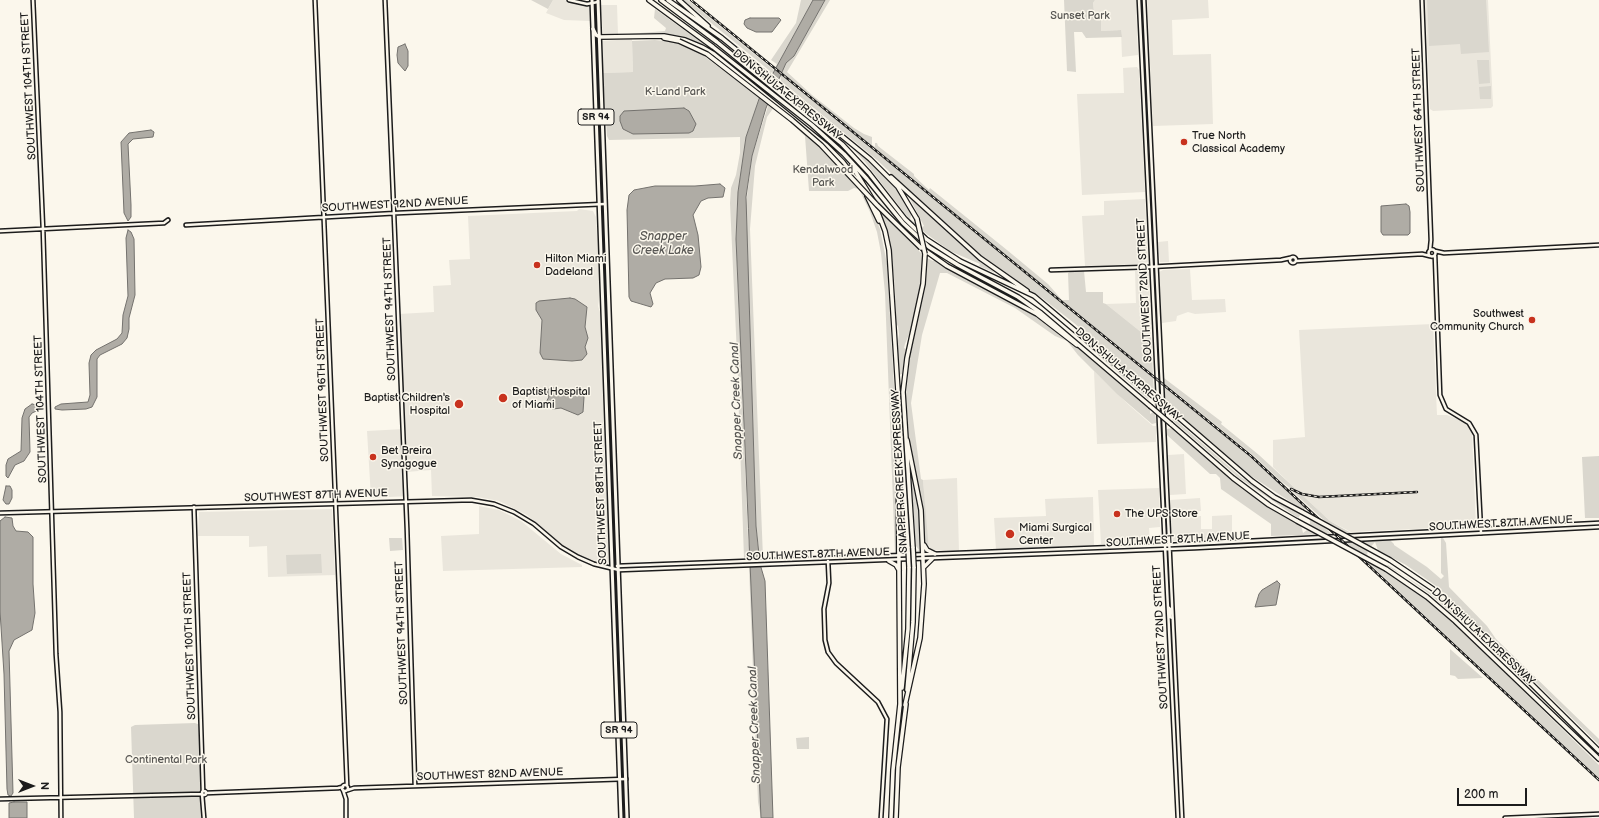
<!DOCTYPE html>
<style>
body{margin:0}
#map{position:relative;width:1599px;height:818px;overflow:hidden;background:#fbf7ec;font-family:"Balsamiq Sans",sans-serif}
canvas{display:block}
.north{position:absolute;left:12px;top:766px;width:40px;height:40px;-webkit-text-stroke:3px #fbf7ec;paint-order:stroke;rotate:90deg;font-size:11px;font-weight:700;line-height:16px;text-align:center;color:#1c1c1c}
.north::after{content:'';display:block;margin:auto;width:14px;height:18px;background:#1c1c1c;clip-path:polygon(50% 0,100% 100%,50% 72%,0 100%)}
.scale{position:absolute;left:1457px;top:788px;width:70px;height:18px;box-sizing:border-box;border:2px solid #1c1c1c;border-top:0;padding-left:5px;font-size:12px;line-height:14px;white-space:nowrap;color:#1c1c1c;-webkit-text-stroke:3px #fbf7ec;paint-order:stroke}
</style>
<div id="map">
<canvas width="1599" height="818"></canvas>
<div class="north">N</div>
<div class="scale">200 m</div>
</div>
<script>
const g = document.querySelector('canvas').getContext('2d');
g.lineJoin = 'round';
function paint(path, color) { g.fillStyle = color; g.fill(path, 'evenodd'); }
const toPath = rows => new Path2D(rows.map(r => 'M' + r).join(''));
function strokePath(path, color, width, dash) { g.strokeStyle = color; g.lineWidth = width; g.lineCap = dash ? 'butt' : 'round'; g.setLineDash(dash || []); g.stroke(path); }
function write(font, color, halo, rows, align = 'center') {
  g.font = font + ' "Balsamiq Sans",sans-serif'; g.lineWidth = 3; g.setLineDash([]); g.textBaseline = 'middle'; g.strokeStyle = halo; g.fillStyle = color; for (const [text, x, y, turn = 0] of rows) {
    g.save(); g.translate(x, y); g.rotate((+turn || 0) * Math.PI / 180); g.textAlign = isNaN(turn) ? turn : align; if (halo) g.strokeText(text, 0, 0); g.fillText(text, 0, 0); g.restore();
  }
}
paint(toPath([
 [553,0,564,0,589,7,590,21,564,20,546,13],
 [1095,0,1136,0,1138,55,1122,57,1121,30,1101,31,1095,20,1093,3],
 [1147,0,1208,0,1209,18,1172,20,1173,55,1211,54,1213,124,1153,126],
 [1425,0,1488,0,1493,106,1491,108,1433,111,1430,109],
 [617,5,618,34,603,35,601,5],
 [632,39,633,72,603,73,602,41],
 [1137,67,1139,70,1145,192,1082,195,1077,94,1124,93,1123,68],
 [1145,199,1148,262,1142,264,1085,266,1082,216,1104,215,1104,201],
 [579,209,593,211,596,217,600,292,598,306,601,315,604,446,610,562,608,564,585,558,575,554,561,544,527,515,499,501,478,497,432,496,431,470,406,472,409,496,371,498,367,431,404,429,399,314,434,312,433,286,451,285,449,260,470,259,468,216,577,211],
 [1168,241,1169,262,1160,262,1158,242],
 [1190,269,1192,300,1225,299,1226,312,1195,314,1188,312,1177,316,1176,321,1162,323,1159,272,1163,270],
 [1135,271,1149,272,1151,336,1146,336,1106,304,1136,303],
 [1433,324,1437,415,1447,415,1462,421,1469,427,1472,434,1476,526,1351,532,1330,521,1302,495,1302,493,1298,491,1273,467,1273,440,1305,437,1299,330],
 [1094,371,1129,405,1153,426,1156,426,1156,442,1097,444],
 [1184,454,1186,494,1170,495,1168,455],
 [957,478,959,551,931,550,927,541,923,480],
 [1159,488,1160,527,1149,528,1150,543,1101,544,1098,490],
 [1093,497,1094,545,996,550,994,518,1046,516,1045,499],
 [1200,498,1201,511,1173,512,1170,511,1170,500],
 [479,506,499,510,521,521,561,554,582,565,582,567,443,571,441,536,479,534],
 [332,509,335,575,268,577,267,546,249,547,249,536,198,536,199,512],
 [1232,515,1232,539,1172,541,1171,521,1172,518,1201,516,1201,529,1212,529,1212,516]
]), '#eae6dc');
paint(toPath([
 [531,0,553,0,548,9],
 [683,0,688,0,774,70,777,64,771,60,796,23,801,0,813,0,759,99,749,128,738,192,736,239,748,538,751,559,749,559,748,555,744,558,738,388,741,387,740,377,738,377,730,203,731,188,736,175,740,153,740,137,609,140,607,136,603,73,633,72,632,41,655,40,673,42,686,45,697,51,758,96,760,93,770,71],
 [825,0,830,0,787,72,812,95,854,128,864,134,872,137,872,145,875,147,875,143,877,143,878,146,914,174,914,176,929,190,930,188,1007,250,1048,284,1062,300,1069,300,1068,273,1071,271,1084,271,1086,292,1103,292,1103,303,1106,304,1146,336,1151,336,1153,375,781,72,786,63,794,56],
 [1064,0,1095,0,1093,3,1095,20,1101,20,1101,31,1121,30,1122,37,1086,38,1082,32,1074,32,1076,72,1067,71],
 [1427,0,1486,0,1489,52,1461,54,1460,44,1429,46],
 [655,9,712,50,711,51,687,39,668,35,603,36,665,31,666,28,654,18],
 [1477,60,1489,60,1490,83,1479,84],
 [780,74,1153,378,1156,423,1152,424,1117,394,1078,355,1067,341,1055,336,1015,308,947,273,940,273,922,335,911,403,921,479,923,480,929,551,925,544,922,503,910,450,906,398,909,361,926,285,927,258,933,261,935,260,1033,313,1052,326,1150,409,1150,414,1155,411,1153,389,1149,389,1074,323,1042,298,1000,271,974,251,877,160,781,81],
 [1491,86,1491,99,1480,99,1479,87],
 [770,100,799,124,864,192,880,229,887,264,895,404,898,550,895,554,885,293,881,253,877,232,870,212,859,189,854,188,848,191,809,191,805,136,774,107,767,117,755,166,750,229,763,558,762,556,760,558,756,526,746,205,752,156],
 [852,148,876,167,893,184,912,213,910,219,914,222,922,227,924,226,907,193,995,273,979,266,980,264,950,251,917,227,906,215,865,162],
 [875,197,913,238,943,261,1024,305,943,262,918,243,896,223,894,225,919,248,918,250,922,254,923,261,919,295,910,332,905,344,904,348,906,349,902,374,899,375,897,347,899,334,898,326,896,324,895,288,891,252,885,226],
 [1072,330,1148,397,1149,400,1089,347],
 [1164,378,1222,422,1221,424,1259,455,1298,491,1302,493,1294,491,1283,483,1254,456,1164,383],
 [1165,387,1241,449,1306,508,1303,510,1248,474,1171,409,1171,403,1165,405],
 [1172,417,1241,477,1272,498,1301,514,1298,518,1239,478,1172,420],
 [1172,428,1242,489,1279,514,1301,525,1303,533,1307,530,1310,523,1309,511,1331,534,1271,536,1271,524,1221,489,1220,478,1216,474,1210,474,1167,435,1167,429],
 [1599,456,1599,518,1585,518,1582,457],
 [899,458,906,546,903,551,915,552,919,550,916,546,910,462,919,504,922,553,901,553],
 [1293,492,1301,494,1330,521,1351,533,1338,533],
 [1441,537,1443,538,1446,543,1449,587,1487,626,1496,639,1599,739,1599,745,1460,608,1436,586,1406,565,1378,550,1375,542,1368,550,1367,555,1383,571,1386,571,1420,594,1457,626,1599,765,1599,778,1346,542,1389,539,1394,544,1394,545,1427,567,1441,579,1444,576,1441,573],
 [389,538,402,538,403,550,390,551],
 [321,554,322,573,287,574,286,555],
 [1388,565,1428,591,1445,605,1470,630,1431,595,1403,575,1387,566],
 [749,567,752,567,761,818,758,802],
 [1450,649,1483,678,1458,679,1455,676,1450,675],
 [195,723,200,725,203,818,134,818,131,727,135,725],
 [809,737,809,749,797,749,796,738]
]), '#dad7ce');
const water = toPath([
 [813,0,825,0,794,56,786,63,766,108,752,156,746,197,756,526,760,564,765,581,773,818,761,818,736,239,738,192,746,137,759,99,813,0],
 [750,18,779,18,781,20,772,32,756,32,747,28,744,24,745,20,750,18],
 [405,44,408,51,408,66,405,71,398,63,397,55,398,47,405,44],
 [684,108,689,111,696,124,693,131,689,133,633,134,623,129,620,121,620,116,624,111,684,108],
 [151,130,154,132,153,137,133,139,128,144,131,205,131,217,128,221,124,213,121,142,129,133,151,130],
 [720,184,725,188,723,197,708,198,701,201,693,215,698,235,701,267,699,275,693,278,665,279,656,283,650,293,653,304,651,307,631,301,629,297,627,210,629,195,634,190,655,186,695,186,720,184],
 [1406,204,1409,206,1410,212,1410,233,1408,235,1383,235,1381,232,1381,206,1406,204],
 [128,230,131,232,134,239,135,295,129,318,129,329,127,338,122,344,100,355,97,359,97,397,92,407,86,409,62,410,55,409,55,407,61,404,88,402,90,395,89,363,91,355,96,350,117,339,122,333,123,315,128,296,126,238,128,230],
 [570,298,575,299,587,307,585,327,588,338,585,347,587,354,582,360,572,361,543,359,540,353,542,320,536,310,536,303,539,301,570,298],
 [553,388,582,392,584,397,583,412,578,415,561,408,553,409,549,407,546,402,549,397,546,390,553,388],
 [32,404,41,406,43,408,32,413,29,417,30,452,24,461,15,465,8,478,6,476,6,465,8,459,21,451,22,418,25,409,32,404],
 [6,486,10,486,12,490,12,498,9,504,6,504,3,500,6,486],
 [5,517,12,518,13,526,16,531,28,532,33,537,33,584,35,613,32,630,14,640,9,651,13,793,11,796,8,795,7,789,4,674,0,611,0,521,5,517],
 [1277,581,1280,584,1276,605,1255,607,1259,594,1262,590,1277,581],
 [14,802,27,802,27,818,9,818,9,803,14,802]
]);
paint(water, '#afaca5');
strokePath(water, '#74726e', 1);
paint(toPath([
 [771,72,780,80,772,101,759,95]
]), '#fbf7ec');
const tertiary = toPath([
 [33,0,43,229,56,654,60,712,61,818],
 [315,0,347,785],
 [385,0,407,528,415,786],
 [569,0,587,4,598,2],
 [1422,0,1431,240,1430,250],
 [186,225,398,213,605,204],
 [0,231,164,223,168,220],
 '1428.5 253a3.5 3.5 0 1 1 7 0a3.5 3.5 0 1 1-7 0Z',
 [1435,251,1444,253,1599,245],
 [1435,256,1440,395,1446,409,1469,423,1476,435,1481,533],
 '1290 260a3 3 0 1 1 6 0a3 3 0 1 1-6 0Z',
 [1296,261,1422,254,1430,256],
 [1051,270,1148,267,1281,260,1290,258],
 [194,507,203,791],
 [828,561,829,583,824,609,825,640,828,652,836,663,878,702,887,719,881,818],
 '342 788a3 3 0 1 1 6 0a3 3 0 1 1-6 0Z',
 [343,790,346,799,346,818],
 [348,790,354,788,626,779],
 '202 793a2 2 0 1 1 4 0a2 2 0 1 1-4 0Z',
 [206,793,338,788,343,787],
 [202,794,204,818],
 [0,799,202,794],
 [1505,818,1599,814]
]);
const secondary = toPath([
 [1139,0,1178,818],
 [1144,0,1182,818],
 [0,513,471,500,494,504,514,512,534,524,561,547,578,557,594,564,619,570,1195,548,1599,527],
 [617,566,1170,545,1599,523],
 [1168,607,1170,609,1170,617,1172,618]
]);
const primary = toPath([
 [592,0,621,818],
 [598,0,627,818]
]);
const motorway = toPath([
 [649,0,713,47,812,125,844,154,867,179,903,223,929,247,958,265,1018,297,1041,313,1150,406],
 [661,0,717,42,842,144,869,173,905,219,926,239,960,261,1034,296,1148,392],
 [668,0,722,38,870,159,898,187,917,219],
 [679,0,708,26],
 [593,29,596,35,600,37,664,36,685,40,702,47,714,54,826,145,843,162,862,187],
 [664,38,679,41],
 [852,166,874,202,885,231,889,250,908,548],
 [891,177,980,258,1027,291],
 [867,196,879,221],
 [923,249,947,266,1037,314,1077,345],
 [1171,411,1252,481,1274,497,1302,512],
 [1171,424,1233,478,1269,505,1297,521],
 [898,438,900,706],
 [924,545,927,550,935,554],
 [913,548,903,392,907,358,923,284,925,254],
 [1390,560,1433,589,1459,612,1599,751],
 [889,561,896,565,899,570],
 [924,567,932,559],
 [1386,569,1427,597,1455,621,1599,759],
 [902,688,908,629,909,567],
 [907,690,913,622,914,567],
 [905,705,920,638,924,584,921,510,907,440],
 [891,818,893,770,900,704],
 [896,818,898,767,906,704]
]);
strokePath(tertiary, '#1c1c1c', 5.5);
strokePath(secondary, '#1c1c1c', 5.5);
strokePath(primary, '#1c1c1c', 6);
strokePath(motorway, '#1c1c1c', 6);
strokePath(tertiary, '#fbf7ec', 2.5);
strokePath(secondary, '#fbf7ec', 2.5);
strokePath(primary, '#fbf7ec', 3);
strokePath(motorway, '#fbf7ec', 3.5);
const rail = toPath([
 [691,0,1251,456,1599,780],
 [1291,489,1302,494,1319,497,1417,492]
]);
strokePath(rail, '#1c1c1c', 2.5);
strokePath(rail, '#fbf7ec', 1, [3]);
const motorwayBridge = toPath([
 [679,41,707,54,792,120,821,145,877,205,921,248],
 [917,219,925,254],
 [1148,392,1171,411],
 [1150,406,1171,424],
 [1302,512,1390,560],
 [1297,521,1386,569],
 [908,548,909,567],
 [913,548,914,567]
]);
strokePath(motorwayBridge, '#1c1c1c', 6, []);
strokePath(motorwayBridge, '#fbf7ec', 3.5);
for (const [x, y, r, color] of [
 [1184,142,4,"#c8321e"],
 [537,265,4,"#c8321e"],
 [1532,320,4,"#c8321e"],
 [503,398,5,"#c8321e"],
 [459,404,5,"#c8321e"],
 [373,457,4,"#c8321e"],
 [1117,514,4,"#c8321e"],
 [1010,534,5,"#c8321e"]
]) { const dot = new Path2D(); dot.arc(x, y, r, 0, 2 * Math.PI); g.fillStyle = color; g.fill(dot); strokePath(dot, '#fbf7ec', 1.5); }
for (const [x, y, w] of [
 [596,117,36],
 [619,730,36]
]) { const box = new Path2D(); box.roundRect(x - w / 2, y - 8, w, 16, 3); g.fillStyle = '#fbf7ec'; g.fill(box); strokePath(box, '#1c1c1c', 1); }
write('bold 10px', '#1c1c1c', null, [
 ["SR 94",596,117],
 ["SR 94",619,730]
]);
write('11px', '#555451', '#fbf7ec', [
 ["Sunset Park",1080,16],
 ["K-Land Park",675,92],
 ["Kendalwood",823,170],
 ["Park",823,183],
 ["Continental Park",166,760]
]);
write('11px', '#1c1c1c', '#fbf7ec', [
 ["SOUTHWEST 104TH STREET",29,86,-93],
 ["DON SHULA EXPRESSWAY",787,95,39],
 ["SOUTHWEST 64TH STREET",1419,120,-92],
 ["SOUTHWEST 92ND AVENUE",395,205,-3],
 ["SOUTHWEST 72ND STREET",1145,290,-93],
 ["SOUTHWEST 94TH STREET",390,309,-92],
 ["DON SHULA EXPRESSWAY",1128,375,41],
 ["SOUTHWEST 96TH STREET",323,390,-92],
 ["SOUTHWEST 104TH STREET",41,409,-92],
 ["SNAPPER CREEK EXPRESSWAY",900,471,-93],
 ["SOUTHWEST 88TH STREET",601,493,-92],
 ["SOUTHWEST 87TH AVENUE",316,496,-2],
 ["SOUTHWEST 87TH AVENUE",1501,524,-3],
 ["SOUTHWEST 87TH AVENUE",1178,540,-3],
 ["SOUTHWEST 87TH AVENUE",818,555,-2],
 ["SOUTHWEST 94TH STREET",402,633,-92],
 ["SOUTHWEST 72ND STREET",1161,637,-93],
 ["DON SHULA EXPRESSWAY",1483,637,43],
 ["SOUTHWEST 100TH STREET",190,646,-92],
 ["SOUTHWEST 82ND AVENUE",490,775,-2]
]);
write('11px', '#1c1c1c', '#fbf7ec', [
 ["True North",1192,136],
 ["Classical Academy",1192,149],
 ["Hilton Miami",545,259],
 ["Dadeland",545,272],
 ["Southwest",1524,314,"right"],
 ["Community Church",1524,327,"right"],
 ["Baptist Hospital",512,392],
 ["of Miami",512,405],
 ["Baptist Children's",450,398,"right"],
 ["Hospital",450,411,"right"],
 ["Bet Breira",381,451],
 ["Synagogue",381,464],
 ["The UPS Store",1125,514],
 ["Miami Surgical",1019,528],
 ["Center",1019,541]
], 'left');
write('italic 12px', '#575653', '#fbf7ec', [
 ["Snapper",663,237],
 ["Creek Lake",663,251],
 ["Snapper Creek Canal",737,401,-92],
 ["Snapper Creek Canal",755,725,-92]
]);
</script>
